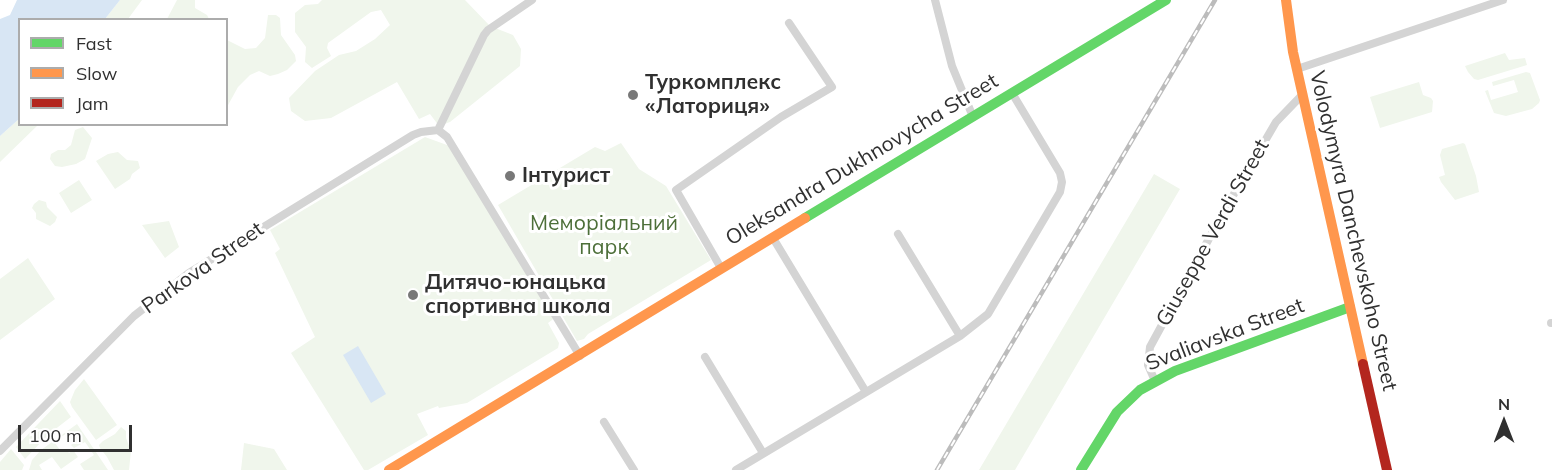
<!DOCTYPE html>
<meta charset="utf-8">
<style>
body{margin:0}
#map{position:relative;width:1552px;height:470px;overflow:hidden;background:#fff;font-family:Mulish,sans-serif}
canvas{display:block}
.legend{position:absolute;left:18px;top:18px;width:210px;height:108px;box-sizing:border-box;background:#fff;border:2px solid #acacac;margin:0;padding:8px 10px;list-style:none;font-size:18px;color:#303030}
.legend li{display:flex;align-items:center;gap:12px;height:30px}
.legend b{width:30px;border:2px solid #acacac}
.north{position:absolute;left:1474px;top:392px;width:60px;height:60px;-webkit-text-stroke:4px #fff;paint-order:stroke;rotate:0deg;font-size:16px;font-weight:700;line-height:24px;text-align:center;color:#303030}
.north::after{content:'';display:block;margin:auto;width:21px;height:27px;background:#303030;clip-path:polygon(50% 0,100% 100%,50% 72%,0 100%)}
.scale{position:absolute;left:18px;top:425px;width:114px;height:27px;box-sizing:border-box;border:3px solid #303030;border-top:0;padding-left:8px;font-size:18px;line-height:21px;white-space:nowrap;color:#303030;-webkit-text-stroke:4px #fff;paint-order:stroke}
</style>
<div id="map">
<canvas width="1552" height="470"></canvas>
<ul class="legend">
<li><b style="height:8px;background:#63d668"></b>Fast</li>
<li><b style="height:8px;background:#ff974d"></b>Slow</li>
<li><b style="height:8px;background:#b3261e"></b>Jam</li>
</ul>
<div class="north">N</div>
<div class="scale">100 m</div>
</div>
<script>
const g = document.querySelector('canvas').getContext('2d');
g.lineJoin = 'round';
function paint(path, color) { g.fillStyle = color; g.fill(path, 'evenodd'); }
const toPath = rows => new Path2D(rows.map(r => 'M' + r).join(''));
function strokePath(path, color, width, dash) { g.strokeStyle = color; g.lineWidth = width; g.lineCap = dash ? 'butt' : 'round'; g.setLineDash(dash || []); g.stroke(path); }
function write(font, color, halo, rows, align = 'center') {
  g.font = font + ' Mulish,sans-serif'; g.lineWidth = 6; g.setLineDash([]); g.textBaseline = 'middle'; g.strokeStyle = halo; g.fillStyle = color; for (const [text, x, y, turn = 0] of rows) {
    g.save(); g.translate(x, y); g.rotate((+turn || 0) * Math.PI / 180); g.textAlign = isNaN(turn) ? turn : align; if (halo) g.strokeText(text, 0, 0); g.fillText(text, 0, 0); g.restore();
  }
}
paint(toPath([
 [120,0,142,0,128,19,105,19],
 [177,0,195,0,195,8,207,15,209,19,167,19],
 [322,0,465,0,490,26,513,35,521,49,520,66,450,122,439,126,430,114,419,119,397,82,331,118,305,121,291,111,289,98,315,71,339,55,356,51,375,39,390,25,381,10,371,12,328,43,327,48,331,56,312,68,305,62,306,47,295,32,295,13,305,5,318,4],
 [268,15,276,15,280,18,281,35,295,55,296,61,287,70,278,74,270,76,259,71,250,75,238,87,227,107,227,40,245,49,256,48,265,38],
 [1505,53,1509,60,1525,58,1527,65,1478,80,1474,79,1468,72,1465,66],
 [1526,72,1530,73,1540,100,1539,103,1532,109,1506,116,1494,113,1485,91,1488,90,1491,100,1518,92,1514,80,1493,86,1492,82],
 [1419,82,1423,95,1431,98,1433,101,1432,112,1380,128,1370,97],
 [19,119,20,124,38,125,0,162,0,136],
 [83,127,92,138,85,159,76,164,62,167,55,166,50,159,51,154,58,150,65,150,71,145,75,130],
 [425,137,447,145,452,144,556,317,548,323,559,343,558,348,467,403,439,408,438,406,417,414,428,435,368,470,364,470,291,353,315,337,275,253,280,249,270,230],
 [621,143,639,169,666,186,711,260,588,334,584,339,577,341,498,205,595,147,605,151],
 [1463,143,1465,144,1476,176,1479,192,1455,200,1441,182,1439,177,1445,175,1440,155,1442,149],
 [118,152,127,160,138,161,140,168,132,174,130,179,115,189,96,161,108,154],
 [1154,174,1180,189,1015,470,979,470],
 [79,180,92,200,71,213,59,193],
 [39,200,46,202,47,207,57,217,55,222,50,226,36,219,36,213,32,208,34,204],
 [169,221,179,247,165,258,142,225],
 [28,258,55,299,0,340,0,279],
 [84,379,117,425,96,440,72,407,70,402,75,390],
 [60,401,71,417,49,434,25,459,16,447],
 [77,424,108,470,84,470,80,464,94,455,85,442,74,448,71,445,74,443,67,433,54,442,61,451,66,449,69,453,73,450,78,457,61,469,52,457,39,465,42,470,29,470,32,460,41,450],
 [121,427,126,431,126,438,131,451,129,470,114,470,107,457,100,448,99,445,103,441,115,434],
 [244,443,274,449,287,470,241,470],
 [11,449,24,465,22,470,0,470,0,462]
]), '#f0f6ec');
paint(toPath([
 [17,0,120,0,105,19,20,20,19,119,0,136,0,19,10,15],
 [358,346,386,394,371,403,343,355]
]), '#d8e6f4');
strokePath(toPath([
 [935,0,952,66,973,117],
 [1297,69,1503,0],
 [438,130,447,137,580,356],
 [438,130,484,35,488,30,532,0],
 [898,234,960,336],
 [773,238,866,392],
 [721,268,676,190,781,117,832,87,789,23],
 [1551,323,1552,323],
 [705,357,763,453],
 [1155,381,1148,365,1150,347,1224,211,1276,122,1303,94],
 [604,422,634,470],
 [0,451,134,316,189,273,413,135,421,132,438,130],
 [736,470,960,336,988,314,1060,192,1062,182,1060,173,1012,93]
]), '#d4d4d4', 8);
strokePath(toPath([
 [805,218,1166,0],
 [1081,470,1117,412,1140,390,1175,371,1350,307]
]), '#63d668', 10);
strokePath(toPath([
 [1286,0,1293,52,1363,364],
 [389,470,805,218]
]), '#ff974d', 10);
strokePath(toPath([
 [1363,364,1387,470]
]), '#b3261e', 10);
const rail = toPath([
 [937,470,1215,0]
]);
strokePath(rail, '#bcbcbc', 4.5);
strokePath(rail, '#fff', 2, [7]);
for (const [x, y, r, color] of [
 [633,95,6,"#787878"],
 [510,176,6,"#787878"],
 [413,295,6,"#787878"]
]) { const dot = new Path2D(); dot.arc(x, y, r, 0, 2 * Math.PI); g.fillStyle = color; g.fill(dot); strokePath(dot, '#fff', 2); }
write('bold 21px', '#303030', '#fff', [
 ["Туркомплекс",645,83],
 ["«Латориця»",645,107],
 ["Інтурист",522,176],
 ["Дитячо-юнацька",425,283],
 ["спортивна школа",425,307]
], 'left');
write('21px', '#303030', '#fff', [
 ["Oleksandra Dukhnovycha Street",862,160,-31],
 ["Volodymyra Danchevskoho Street",1353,231,77],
 ["Giuseppe Verdi Street",1213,233,-61],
 ["Parkova Street",203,268,-35],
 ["Svaliavska Street",1225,335,-21]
]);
write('21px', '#4d6f39', '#fff', [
 ["Меморіальний",604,224],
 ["парк",604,248]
]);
</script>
